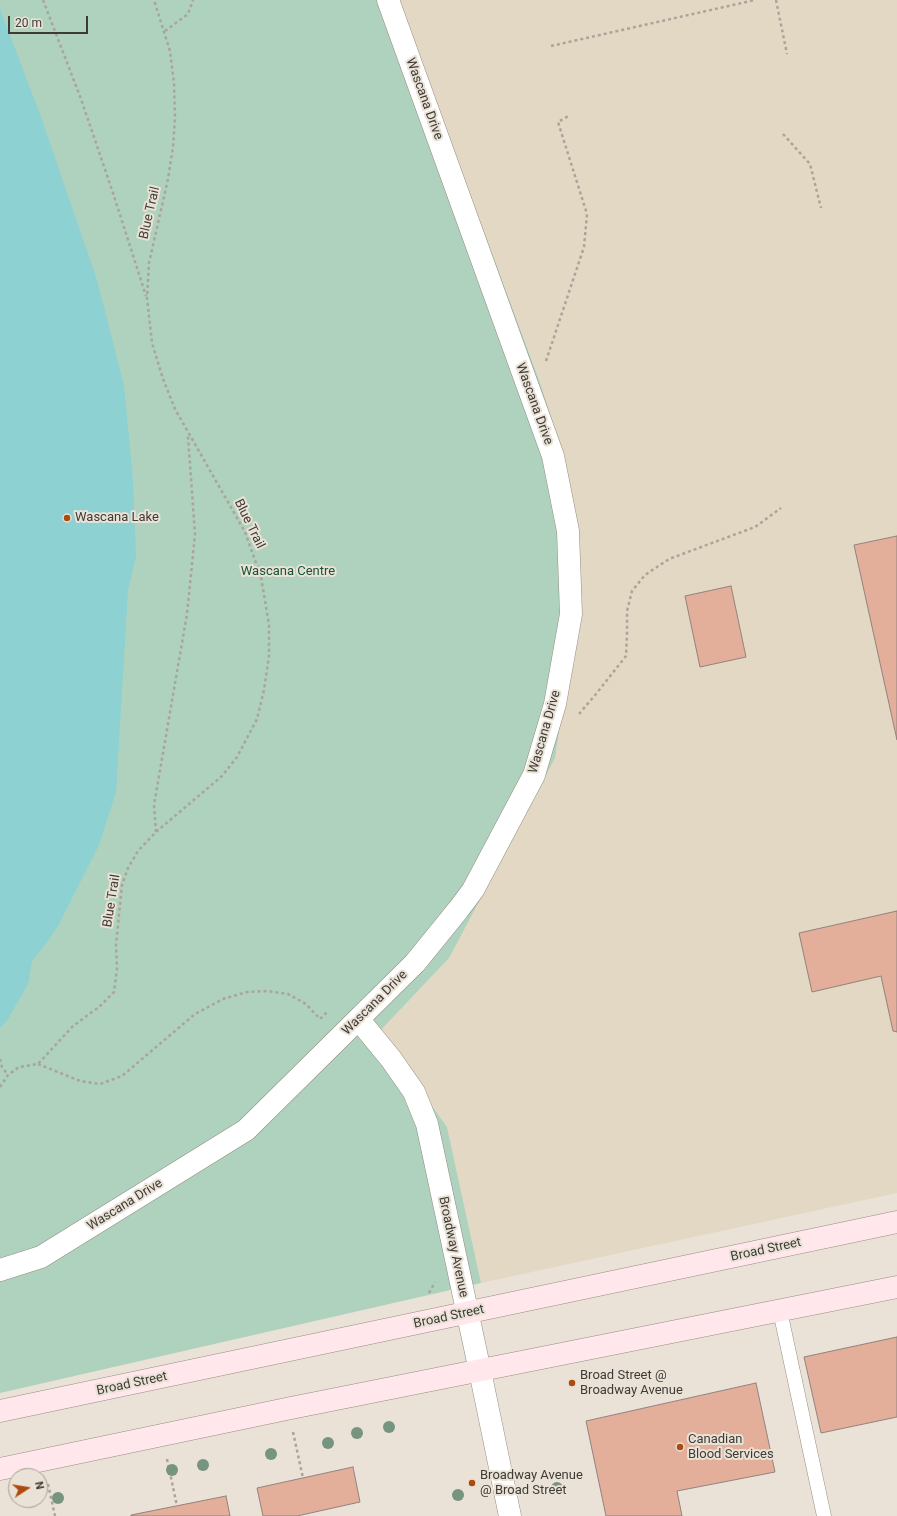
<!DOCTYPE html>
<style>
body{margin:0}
#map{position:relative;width:897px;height:1516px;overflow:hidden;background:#eae2d6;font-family:Roboto,sans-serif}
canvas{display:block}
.north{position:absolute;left:8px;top:1468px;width:40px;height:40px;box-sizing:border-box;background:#eae2d6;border:1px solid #a59f96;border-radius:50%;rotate:78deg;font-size:11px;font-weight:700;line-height:16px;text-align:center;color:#3e3b36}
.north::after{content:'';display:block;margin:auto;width:14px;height:18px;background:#ad4a0e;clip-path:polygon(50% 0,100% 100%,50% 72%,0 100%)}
.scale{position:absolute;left:8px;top:16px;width:80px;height:18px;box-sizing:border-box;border:2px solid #3e3b36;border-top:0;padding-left:5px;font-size:12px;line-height:14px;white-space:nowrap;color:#3e3b36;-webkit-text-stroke:3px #eae2d6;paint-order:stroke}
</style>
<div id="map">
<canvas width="897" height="1516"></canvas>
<div class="north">N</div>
<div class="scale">20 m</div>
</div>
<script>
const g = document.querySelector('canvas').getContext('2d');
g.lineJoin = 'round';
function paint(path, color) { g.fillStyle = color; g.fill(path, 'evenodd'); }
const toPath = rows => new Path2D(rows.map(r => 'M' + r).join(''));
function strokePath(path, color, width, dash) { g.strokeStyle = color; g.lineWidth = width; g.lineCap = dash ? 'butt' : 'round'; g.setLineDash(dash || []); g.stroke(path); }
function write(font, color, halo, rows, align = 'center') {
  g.font = font + ' Roboto,sans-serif'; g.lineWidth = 4; g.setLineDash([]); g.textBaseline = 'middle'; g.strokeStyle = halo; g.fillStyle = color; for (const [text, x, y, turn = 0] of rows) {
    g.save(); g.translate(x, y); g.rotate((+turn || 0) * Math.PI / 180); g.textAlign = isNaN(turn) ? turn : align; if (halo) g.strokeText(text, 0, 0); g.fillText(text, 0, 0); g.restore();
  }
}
paint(toPath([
 [398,0,897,0,897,1193,481,1283,447,1127,379,1032,449,958,539,380]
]), '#e3d8c4');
paint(toPath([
 [0,0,398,0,539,380,563,454,576,615,555,758,449,958,379,1032,447,1127,481,1283,0,1393]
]), '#aed2bd');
paint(toPath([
 [0,9,41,117,97,280,124,386,133,480,136,556,128,590,116,792,99,845,59,924,48,941,32,961,28,984,8,1019,0,1028]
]), '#8dd1d3');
const building = toPath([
 [897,536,897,740,854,545,897,536],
 [731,586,746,657,700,667,685,596,731,586],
 [897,911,897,1032,893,1031,881,976,812,992,799,933,897,911],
 [897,1337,897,1417,821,1433,804,1357,897,1337],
 [756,1383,775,1472,677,1491,682,1516,606,1516,586,1421,756,1383],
 [353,1467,360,1502,297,1516,263,1516,257,1488,353,1467],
 [226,1496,230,1516,131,1516,131,1515,226,1496]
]);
paint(building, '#e3ae9a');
strokePath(building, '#91837e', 1);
const service = toPath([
 [780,1311,824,1516]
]);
const minor = toPath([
 [359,1020,391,1059,414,1092,427,1124,480,1371],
 [0,1270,41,1257,246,1130,415,963,458,910,473,890,534,775,555,704,571,614,568,531,553,456,388,0]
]);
const tertiary = toPath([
 [480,1371,510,1516]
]);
const secondary = toPath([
 [0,1411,897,1222],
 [0,1469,291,1408,897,1287]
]);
strokePath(service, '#948d81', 15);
strokePath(minor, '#948d81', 23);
strokePath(tertiary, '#948d81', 23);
strokePath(secondary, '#948d81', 23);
strokePath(toPath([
 [43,0,81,99,113,193,146,296],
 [776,0,787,54],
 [165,31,188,14,193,0],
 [551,46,755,0],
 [783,134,810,164,821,208],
 [546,361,584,247,587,214,558,122,570,115],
 [579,714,596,694,626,656,627,634,627,611,632,591,645,575,669,559,755,527,781,508],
 [156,832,154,805,187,614,195,534,188,436],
 [0,1059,2,1067,8,1075],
 [38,1064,80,1081,100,1084,122,1076,195,1014,223,999,247,992,267,991,288,994,306,1004,320,1019,327,1012],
 [0,1087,8,1075,19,1067,38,1064,73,1026,99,1007,114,992,117,969,116,945,122,885,128,868,138,851,156,832,222,776,237,757,257,719,264,690,269,656,269,625,261,577,245,532,175,409,163,379,152,343,147,298,149,263,168,179,173,147,175,118,174,83,170,51,154,0],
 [429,1293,435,1282],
 [293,1432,303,1478],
 [167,1459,177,1506],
 [48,1484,55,1516]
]), '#aaa49a', 2.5, [3, 3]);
strokePath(service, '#fff', 14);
strokePath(minor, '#fff', 22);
strokePath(tertiary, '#fff', 22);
strokePath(secondary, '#ffe7ec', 22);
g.fillStyle = '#76947f';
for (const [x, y] of [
 [389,1427],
 [357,1433],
 [328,1443],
 [271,1454],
 [203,1465],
 [172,1470],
 [557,1488],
 [458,1495],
 [58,1498]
]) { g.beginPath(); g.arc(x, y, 6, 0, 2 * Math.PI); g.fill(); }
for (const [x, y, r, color] of [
 [67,518,4,"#ad4a0e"],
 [572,1383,4,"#ad4a0e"],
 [680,1447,4,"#ad4a0e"],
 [472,1483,4,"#ad4a0e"]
]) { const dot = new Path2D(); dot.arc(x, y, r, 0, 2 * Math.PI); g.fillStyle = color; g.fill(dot); strokePath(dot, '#eae2d6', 1.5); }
write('13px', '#3e3b36', '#eae2d6', [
 ["Wascana Drive",424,99,70],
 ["Blue Trail",150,213,-77],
 ["Wascana Drive",534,404,70],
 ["Blue Trail",249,524,64],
 ["Wascana Drive",545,732,-74],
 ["Blue Trail",112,901,-81],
 ["Wascana Drive",375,1003,-45],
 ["Wascana Drive",125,1205,-32],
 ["Broadway Avenue",453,1247,78],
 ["Broad Street",766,1250,-12],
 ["Broad Street",449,1317,-12],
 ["Broad Street",132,1384,-12]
]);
write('13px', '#3e3b36', '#eae2d6', [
 ["Wascana Lake",75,518],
 ["Broad Street @",580,1376],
 ["Broadway Avenue",580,1391],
 ["Canadian",688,1440],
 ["Blood Services",688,1455],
 ["Broadway Avenue",480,1476],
 ["@ Broad Street",480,1491]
], 'left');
write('13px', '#175437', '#eae2d6', [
 ["Wascana Centre",288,572]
]);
</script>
